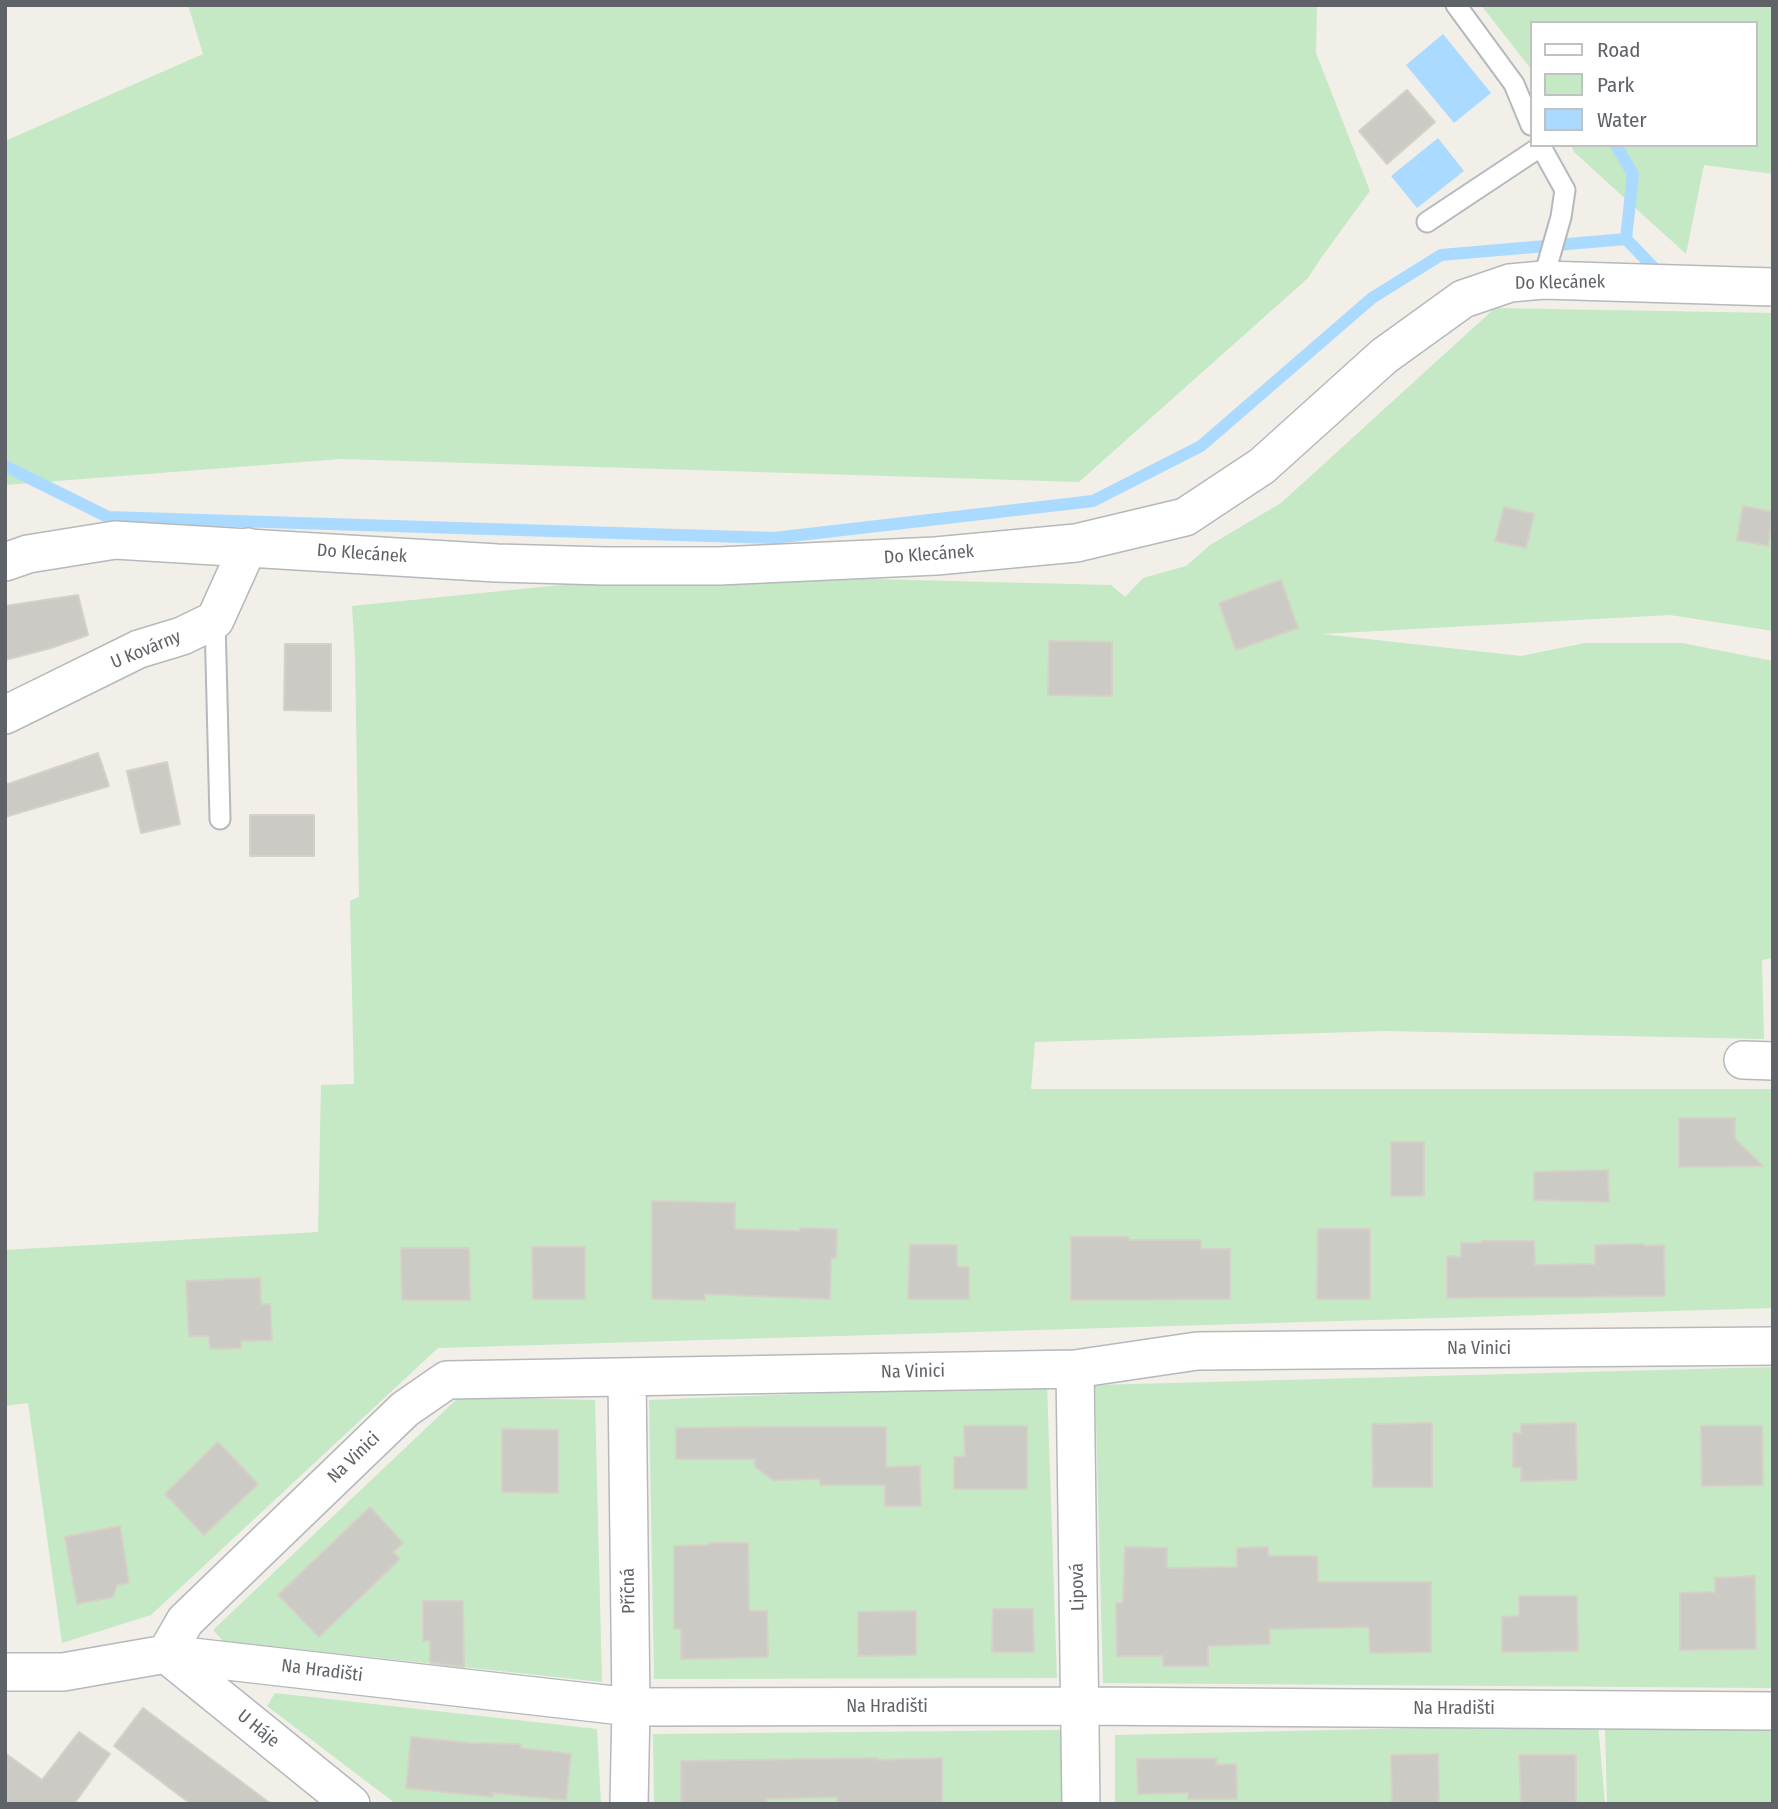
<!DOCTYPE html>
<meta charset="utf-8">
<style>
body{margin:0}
#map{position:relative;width:1778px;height:1809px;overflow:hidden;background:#f1efe8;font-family:"Fira Sans Condensed",sans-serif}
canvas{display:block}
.frame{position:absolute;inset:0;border:7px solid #5f6368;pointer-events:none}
.legend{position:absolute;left:1530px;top:21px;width:228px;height:126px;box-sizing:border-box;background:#fff;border:2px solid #bfc1c3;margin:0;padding:9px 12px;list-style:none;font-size:21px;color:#5f6368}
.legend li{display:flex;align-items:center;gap:14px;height:35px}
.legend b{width:35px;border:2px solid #bfc1c3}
</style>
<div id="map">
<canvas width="1778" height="1809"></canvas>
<div class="frame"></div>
<ul class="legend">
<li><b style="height:9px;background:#fff"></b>Road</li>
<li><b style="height:19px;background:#c5e8c5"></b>Park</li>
<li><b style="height:19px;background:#aadaff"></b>Water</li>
</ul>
</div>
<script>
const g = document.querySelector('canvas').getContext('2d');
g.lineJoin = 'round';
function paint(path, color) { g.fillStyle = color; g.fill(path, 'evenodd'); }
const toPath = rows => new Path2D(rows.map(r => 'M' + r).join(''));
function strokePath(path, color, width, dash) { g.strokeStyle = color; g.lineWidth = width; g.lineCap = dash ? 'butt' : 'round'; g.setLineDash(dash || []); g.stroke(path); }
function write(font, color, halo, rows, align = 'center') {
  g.font = font + ' "Fira Sans Condensed",sans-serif'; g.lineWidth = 7; g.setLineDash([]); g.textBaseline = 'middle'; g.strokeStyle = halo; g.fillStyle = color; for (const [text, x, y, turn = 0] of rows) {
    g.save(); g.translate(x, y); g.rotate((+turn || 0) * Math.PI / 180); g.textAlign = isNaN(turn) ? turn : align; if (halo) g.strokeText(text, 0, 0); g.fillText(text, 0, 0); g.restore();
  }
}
paint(toPath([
 [188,5,1317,5,1316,53,1370,191,1321,258,1308,278,1079,482,341,459,5,485,5,141,203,54],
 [1481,5,1773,5,1773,174,1704,165,1686,254,1574,152,1571,145,1755,145,1755,23,1531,23,1531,69],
 [1495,308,1773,313,1773,512,1743,506,1737,540,1768,545,1773,519,1773,631,1670,615,1322,634,1521,656,1585,643,1682,643,1773,661,1773,958,1762,960,1764,1039,1385,1031,1035,1042,1031,1089,1773,1089,1773,1308,438,1348,151,1615,62,1643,28,1403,5,1406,5,1250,318,1232,321,1085,354,1084,350,901,359,897,355,656,352,606,671,574,1111,585,1125,597,1143,578,1186,566,1210,545,1281,503],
 [1504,507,1534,514,1526,548,1495,541],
 [1773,1367,1773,1688,1103,1683,1095,1385],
 [1047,1384,1057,1678,654,1679,649,1400],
 [459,1397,595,1400,602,1682,223,1641,213,1630],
 [275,1693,597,1729,601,1804,396,1804,267,1706],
 [1598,1724,1605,1804,1115,1804,1115,1735],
 [1773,1724,1773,1804,1607,1804,1605,1728],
 [1063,1730,1063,1804,654,1804,653,1734]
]), '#c5e8c5');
paint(toPath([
 [1443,34,1491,93,1454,123,1406,65],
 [1438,138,1464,171,1417,208,1391,176]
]), '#aadaff');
strokePath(toPath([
 [1616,145,1633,174,1626,239,1654,268],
 [5,466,108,517,774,538,1093,501,1201,446,1372,298,1441,255,1626,239]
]), '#aadaff', 12);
const building = toPath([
 [1407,90,1435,122,1387,164,1359,131,1407,90],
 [1743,506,1773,512,1768,546,1737,540,1743,506],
 [1504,507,1534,514,1526,548,1495,541,1504,507],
 [1281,580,1298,628,1236,650,1219,603,1281,580],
 [78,595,88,635,51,648,5,660,5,606,78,595],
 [1049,641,1112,642,1112,696,1048,695,1049,641],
 [285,644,331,644,331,711,284,710,285,644],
 [98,753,109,786,5,817,5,785,98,753],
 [167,762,180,824,141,833,127,771,167,762],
 [250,815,314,815,314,856,250,856,250,815],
 [1679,1118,1735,1118,1735,1139,1763,1166,1679,1167,1679,1118],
 [1391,1142,1424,1142,1424,1196,1391,1196,1391,1142],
 [1608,1170,1609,1202,1534,1200,1534,1172,1608,1170],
 [652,1201,735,1203,735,1229,800,1231,800,1228,837,1229,836,1258,831,1258,830,1299,704,1294,705,1300,652,1299,652,1201],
 [1318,1229,1370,1229,1370,1299,1317,1299,1318,1229],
 [1071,1237,1129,1237,1129,1240,1201,1240,1201,1249,1230,1249,1230,1299,1071,1300,1071,1237],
 [1482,1241,1534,1241,1535,1265,1595,1264,1595,1245,1644,1244,1644,1246,1664,1245,1665,1296,1447,1298,1447,1256,1461,1257,1461,1243,1482,1243,1482,1241],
 [910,1245,957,1245,957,1267,969,1267,969,1299,908,1299,910,1245],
 [532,1247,585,1247,585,1299,533,1299,532,1247],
 [401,1248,469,1248,470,1300,402,1300,401,1248],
 [260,1278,261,1304,270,1304,272,1340,241,1341,241,1348,210,1349,209,1336,189,1336,186,1281,260,1278],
 [1432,1423,1432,1487,1373,1487,1372,1424,1432,1423],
 [1576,1423,1577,1480,1521,1481,1521,1467,1513,1467,1513,1433,1521,1433,1521,1424,1576,1423],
 [964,1426,1027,1426,1027,1489,954,1489,954,1457,965,1456,964,1426],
 [1701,1426,1762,1426,1763,1485,1702,1486,1701,1426],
 [781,1427,886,1427,886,1467,920,1466,921,1506,885,1506,885,1485,820,1485,820,1479,773,1480,755,1467,755,1459,676,1459,676,1428,781,1427],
 [502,1429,558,1430,558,1493,502,1492,502,1429],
 [218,1442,258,1484,204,1535,165,1494,218,1442],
 [370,1507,403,1543,393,1552,400,1559,319,1637,278,1595,370,1507],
 [120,1526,129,1583,117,1585,113,1597,77,1604,65,1537,120,1526],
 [709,1543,748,1543,749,1611,767,1611,768,1657,681,1659,681,1629,674,1629,674,1546,709,1545,709,1543],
 [1125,1547,1167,1548,1167,1568,1237,1567,1237,1548,1268,1547,1268,1556,1317,1556,1318,1582,1431,1582,1431,1652,1370,1653,1369,1627,1269,1629,1270,1644,1208,1646,1208,1666,1163,1666,1163,1656,1117,1656,1116,1603,1123,1603,1125,1547],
 [1755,1576,1756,1649,1680,1650,1680,1593,1715,1592,1715,1578,1755,1576],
 [1519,1596,1577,1596,1578,1651,1502,1652,1502,1617,1519,1616,1519,1596],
 [423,1601,463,1601,464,1667,430,1663,430,1641,423,1641,423,1601],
 [993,1609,1033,1609,1034,1652,992,1652,993,1609],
 [916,1611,916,1655,858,1656,858,1612,916,1611],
 [143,1708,271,1804,191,1804,114,1746,143,1708],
 [79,1732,110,1754,74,1804,5,1804,5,1753,42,1780,79,1732],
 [411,1737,469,1743,521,1744,520,1748,571,1754,566,1800,492,1793,493,1797,406,1788,411,1737],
 [1438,1754,1439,1804,1392,1804,1391,1755,1438,1754],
 [1519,1755,1576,1755,1576,1804,1521,1804,1519,1755],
 [877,1758,877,1760,942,1758,942,1804,837,1804,837,1797,767,1799,767,1804,681,1804,681,1761,877,1758],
 [1217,1758,1216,1765,1236,1764,1237,1799,1188,1799,1188,1793,1138,1794,1137,1759,1217,1758]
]);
paint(building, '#cccac5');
strokePath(building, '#d6d1c6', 2);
const service = toPath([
 [1456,5,1514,84,1531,125],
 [1540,145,1565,190,1561,217,1543,280],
 [1427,222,1540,147],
 [215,620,220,819]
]);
const minor = toPath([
 [5,562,28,554,115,540,497,563,605,566,719,566,936,556,1076,543,1185,517,1262,466,1384,356,1463,299,1510,283,1543,280,1773,287],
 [5,715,139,649,182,636,215,620,248,547],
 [1743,1060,1773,1061],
 [1075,1369,1081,1804],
 [627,1377,631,1707,629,1804],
 [166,1654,185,1621,405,1409,447,1380,1075,1369,1197,1351,1773,1346],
 [166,1654,351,1804],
 [5,1672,63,1672,166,1654,631,1707,1080,1706,1773,1711]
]);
strokePath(service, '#b5b8bc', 23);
strokePath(minor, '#b5b8bc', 40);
strokePath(service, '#fff', 19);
strokePath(minor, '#fff', 37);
write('18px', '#5f6368', '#fff', [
 ["Do Klecánek",1560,283,-1],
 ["Do Klecánek",362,554,4],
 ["Do Klecánek",929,555,-4],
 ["U Kovárny",146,650,-22],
 ["Na Vinici",1479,1349],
 ["Na Vinici",913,1372,-1],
 ["Na Vinici",354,1458,-44],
 ["Lipová",1078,1587,-91],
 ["Příčná",629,1591,-91],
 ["Na Hradišti",322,1671,7],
 ["Na Hradišti",887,1707],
 ["Na Hradišti",1454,1709],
 ["U Háje",258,1729,39]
]);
</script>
